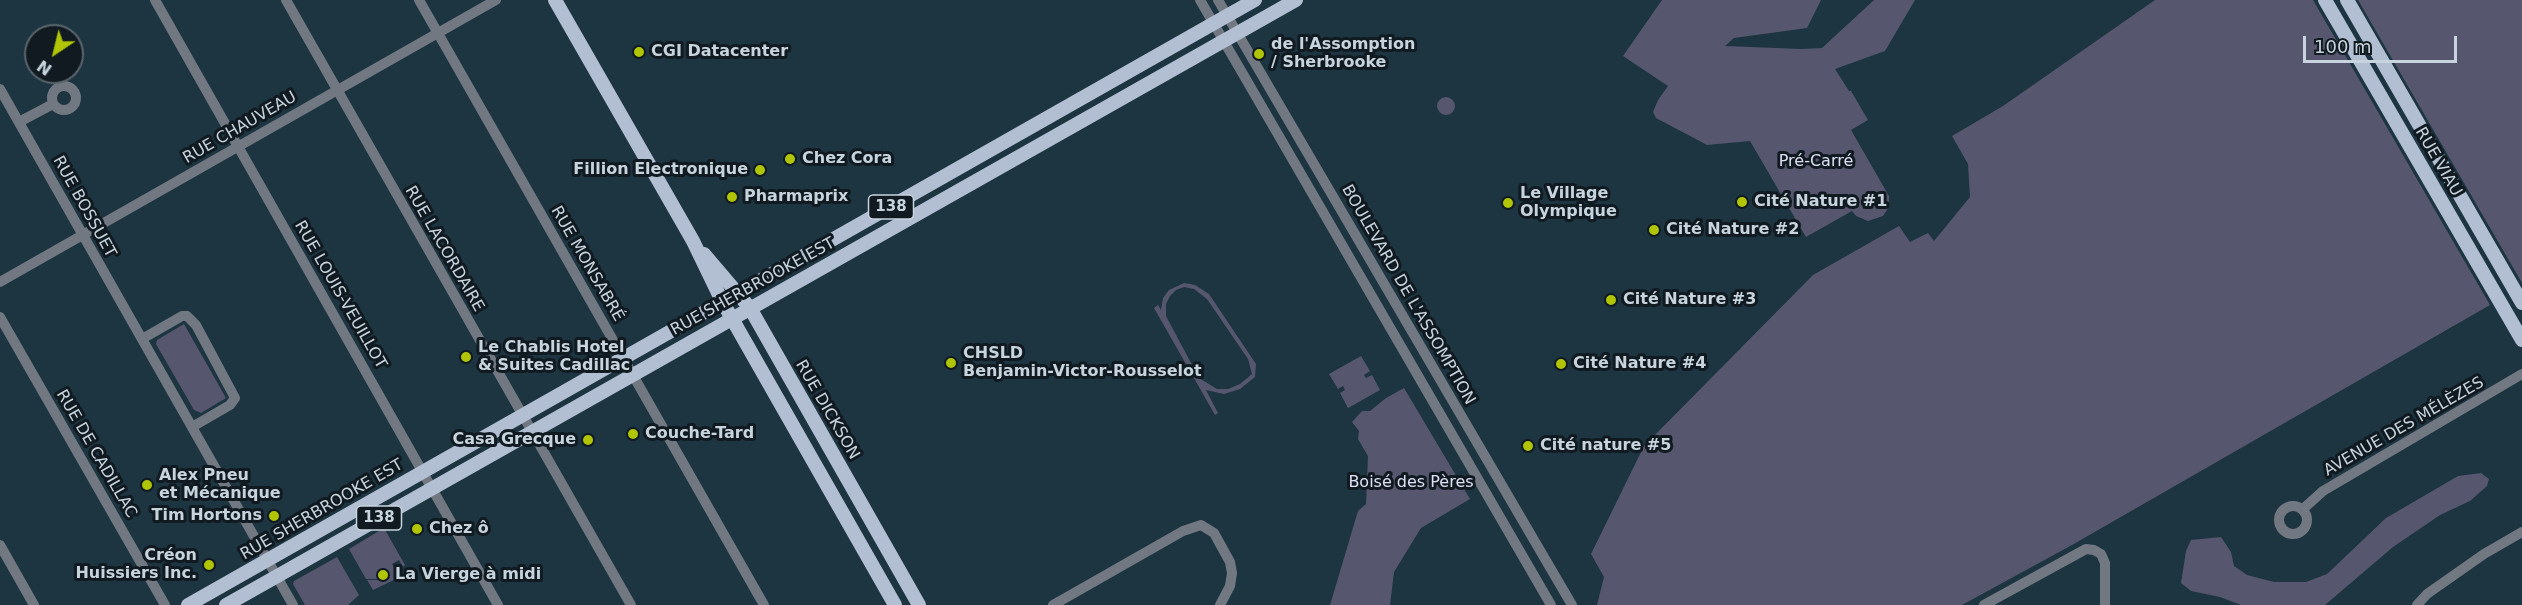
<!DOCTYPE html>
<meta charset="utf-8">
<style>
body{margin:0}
#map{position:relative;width:2522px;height:605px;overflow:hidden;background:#1d3441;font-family:"DejaVu Sans",sans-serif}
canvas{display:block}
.north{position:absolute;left:24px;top:24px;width:60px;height:60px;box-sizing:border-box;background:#101a20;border:2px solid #59646c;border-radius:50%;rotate:215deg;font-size:16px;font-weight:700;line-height:24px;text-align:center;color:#c7d4dd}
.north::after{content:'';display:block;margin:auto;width:21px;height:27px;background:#afc505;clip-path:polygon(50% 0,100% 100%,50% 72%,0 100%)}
.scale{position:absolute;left:2303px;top:36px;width:154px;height:27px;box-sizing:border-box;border:3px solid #c7d4dd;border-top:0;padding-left:8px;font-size:18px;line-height:21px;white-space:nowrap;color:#c7d4dd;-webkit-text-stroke:4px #101a20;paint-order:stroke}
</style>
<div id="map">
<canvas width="2522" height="605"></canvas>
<div class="north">N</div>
<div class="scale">100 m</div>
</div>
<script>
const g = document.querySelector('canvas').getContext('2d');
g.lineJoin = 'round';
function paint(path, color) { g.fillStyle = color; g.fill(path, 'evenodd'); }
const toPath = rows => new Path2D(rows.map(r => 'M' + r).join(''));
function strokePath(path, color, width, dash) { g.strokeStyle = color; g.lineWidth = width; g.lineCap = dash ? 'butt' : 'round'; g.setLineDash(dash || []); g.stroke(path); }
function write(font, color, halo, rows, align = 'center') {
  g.font = font + ' "DejaVu Sans",sans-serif'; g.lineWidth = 6; g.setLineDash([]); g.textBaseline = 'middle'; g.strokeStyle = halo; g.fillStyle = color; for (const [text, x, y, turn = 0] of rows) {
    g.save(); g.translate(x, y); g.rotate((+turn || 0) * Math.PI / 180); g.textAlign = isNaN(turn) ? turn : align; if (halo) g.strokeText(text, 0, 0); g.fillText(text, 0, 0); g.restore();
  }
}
paint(toPath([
 [1662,0,1821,0,1807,28,1734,38,1725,46,1801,49,1822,48,1874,0,1915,0,1885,51,1835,69,1849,91,1851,91,1868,120,1851,130,1889,196,1889,207,1883,216,1868,221,1856,216,1852,211,1806,237,1750,141,1707,145,1656,118,1653,112,1658,100,1668,86,1623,56],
 [2155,0,2313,0,2490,305,2072,545,1962,605,1597,605,1604,577,1591,554,1644,446,1813,275,1899,226,1910,242,1928,233,1934,241,1970,197,1968,164,1952,136,2003,106],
 [2358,0,2522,0,2522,283],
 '1437 106a9 9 0 1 1 18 0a9 9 0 1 1-18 0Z',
 [1184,283,1195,285,1209,294,1256,364,1255,377,1240,389,1224,394,1206,390,1218,413,1215,415,1154,308,1158,305,1161,310,1163,298,1169,290],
 [1184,287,1194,289,1207,299,1248,359,1252,374,1240,384,1228,389,1217,389,1199,378,1166,316,1166,304,1170,296,1176,290],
 [184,324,226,398,201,413,194,410,156,344,157,340],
 [1361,356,1370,371,1364,375,1366,378,1372,375,1380,390,1348,408,1340,393,1345,390,1343,386,1338,389,1329,374],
 [1404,388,1470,499,1421,528,1394,572,1390,605,1330,605,1358,511,1366,504,1368,456,1358,439,1359,431,1352,422,1362,411,1370,411,1386,398],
 [2481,473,2489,479,2487,486,2470,501,2440,515,2393,547,2325,605,2241,605,2220,597,2191,591,2181,583,2186,551,2191,540,2221,537,2231,552,2234,566,2247,575,2274,582,2306,582,2327,574,2386,518,2458,476],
 [384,528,405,565,403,567,399,560,392,564,400,577,373,590,367,580,385,580,387,572,383,570,382,573,378,572,378,579,366,579,349,549],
 [337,557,359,595,348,605,305,605,293,584,294,581]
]), '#56576e');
strokePath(toPath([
 [155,0,498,605],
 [286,0,631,605],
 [419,0,764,605],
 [1200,0,1551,605],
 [1218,0,1572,605],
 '52 98a12 12 0 1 1 24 0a12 12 0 1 1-24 0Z',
 [0,89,293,605],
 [19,122,53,104],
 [0,282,496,0],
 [0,317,165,605],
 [142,339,182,316,187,316,196,325,235,398,230,405,192,427],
 '2279 520a14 14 0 1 1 28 0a14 14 0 1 1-28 0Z',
 [2303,509,2323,491,2522,374],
 [0,545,34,605],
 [1053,605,1183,531,1201,525,1214,533,1230,562,1232,573,1230,586,1220,605],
 [1984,605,2086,549,2094,550,2101,554,2105,563,2105,605],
 [2417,605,2427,594,2484,554,2522,532]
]), '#727881', 10);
strokePath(toPath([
 [555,0,693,241,722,301,895,605],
 [2325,0,2522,340],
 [2347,0,2522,303],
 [704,254,750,308,919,605],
 [188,605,1255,0],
 [226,605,1296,0]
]), '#b2bfd2', 14);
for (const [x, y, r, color] of [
 [639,52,6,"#afc505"],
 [1259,54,6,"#afc505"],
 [790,159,6,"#afc505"],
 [760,170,6,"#afc505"],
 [732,197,6,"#afc505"],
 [1742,202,6,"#afc505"],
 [1508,203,6,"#afc505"],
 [1654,230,6,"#afc505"],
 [1611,300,6,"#afc505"],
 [466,357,6,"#afc505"],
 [951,363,6,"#afc505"],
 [1561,364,6,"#afc505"],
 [633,434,6,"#afc505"],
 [588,440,6,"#afc505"],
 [1528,446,6,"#afc505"],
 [147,485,6,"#afc505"],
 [274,516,6,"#afc505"],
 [417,529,6,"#afc505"],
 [209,565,6,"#afc505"],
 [383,575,6,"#afc505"]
]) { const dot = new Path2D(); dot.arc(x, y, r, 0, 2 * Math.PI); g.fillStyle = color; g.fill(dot); strokePath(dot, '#101a20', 2); }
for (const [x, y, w] of [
 [891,207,45],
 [379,518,45]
]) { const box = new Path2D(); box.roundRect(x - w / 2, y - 12, w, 24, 4.5); g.fillStyle = '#101a20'; g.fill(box); strokePath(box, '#c7d4dd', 1.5); }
write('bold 15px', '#c7d4dd', null, [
 ["138",891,207],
 ["138",379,518]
]);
write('bold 16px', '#c7d4dd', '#101a20', [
 ["de l'Assomption",1271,45],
 ["/ Sherbrooke",1271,63],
 ["CGI Datacenter",651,52],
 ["Chez Cora",802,159],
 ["Fillion Electronique",748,170,"right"],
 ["Le Village",1520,194],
 ["Olympique",1520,212],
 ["Pharmaprix",744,197],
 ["Cité Nature #1",1754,202],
 ["Cité Nature #2",1666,230],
 ["Cité Nature #3",1623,300],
 ["Le Chablis Hotel",478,348],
 ["& Suites Cadillac",478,366],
 ["CHSLD",963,354],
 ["Benjamin-Victor-Rousselot",963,372],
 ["Cité Nature #4",1573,364],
 ["Couche-Tard",645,434],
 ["Casa Grecque",576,440,"right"],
 ["Cité nature #5",1540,446],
 ["Alex Pneu",159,476],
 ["et Mécanique",159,494],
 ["Tim Hortons",262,516,"right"],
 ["Chez ô",429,529],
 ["Créon",197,556,"right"],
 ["Huissiers Inc.",197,574,"right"],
 ["La Vierge à midi",395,575]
], 'left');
write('16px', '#c7d4dd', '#101a20', [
 ["RUE CHAUVEAU",240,128,-30],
 ["RUE VIAU",2438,162,60],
 ["RUE BOSSUET",84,207,61],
 ["RUE LACORDAIRE",444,249,60],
 ["RUE MONSABRÉ",587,264,60],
 ["RUE SHERBROOKE EST",753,287,-29],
 ["RUE LOUIS-VEUILLOT",340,295,60],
 ["BOULEVARD DE L'ASSOMPTION",1408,295,60],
 ["RUE DICKSON",827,410,60],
 ["AVENUE DES MÉLÈZES",2404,427,-30],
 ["RUE DE CADILLAC",96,454,60],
 ["RUE SHERBROOKE EST",322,510,-30]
]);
write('16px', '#dee0f6', '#101a20', [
 ["Pré-Carré",1816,162],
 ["Boisé des Pères",1411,483]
]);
</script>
